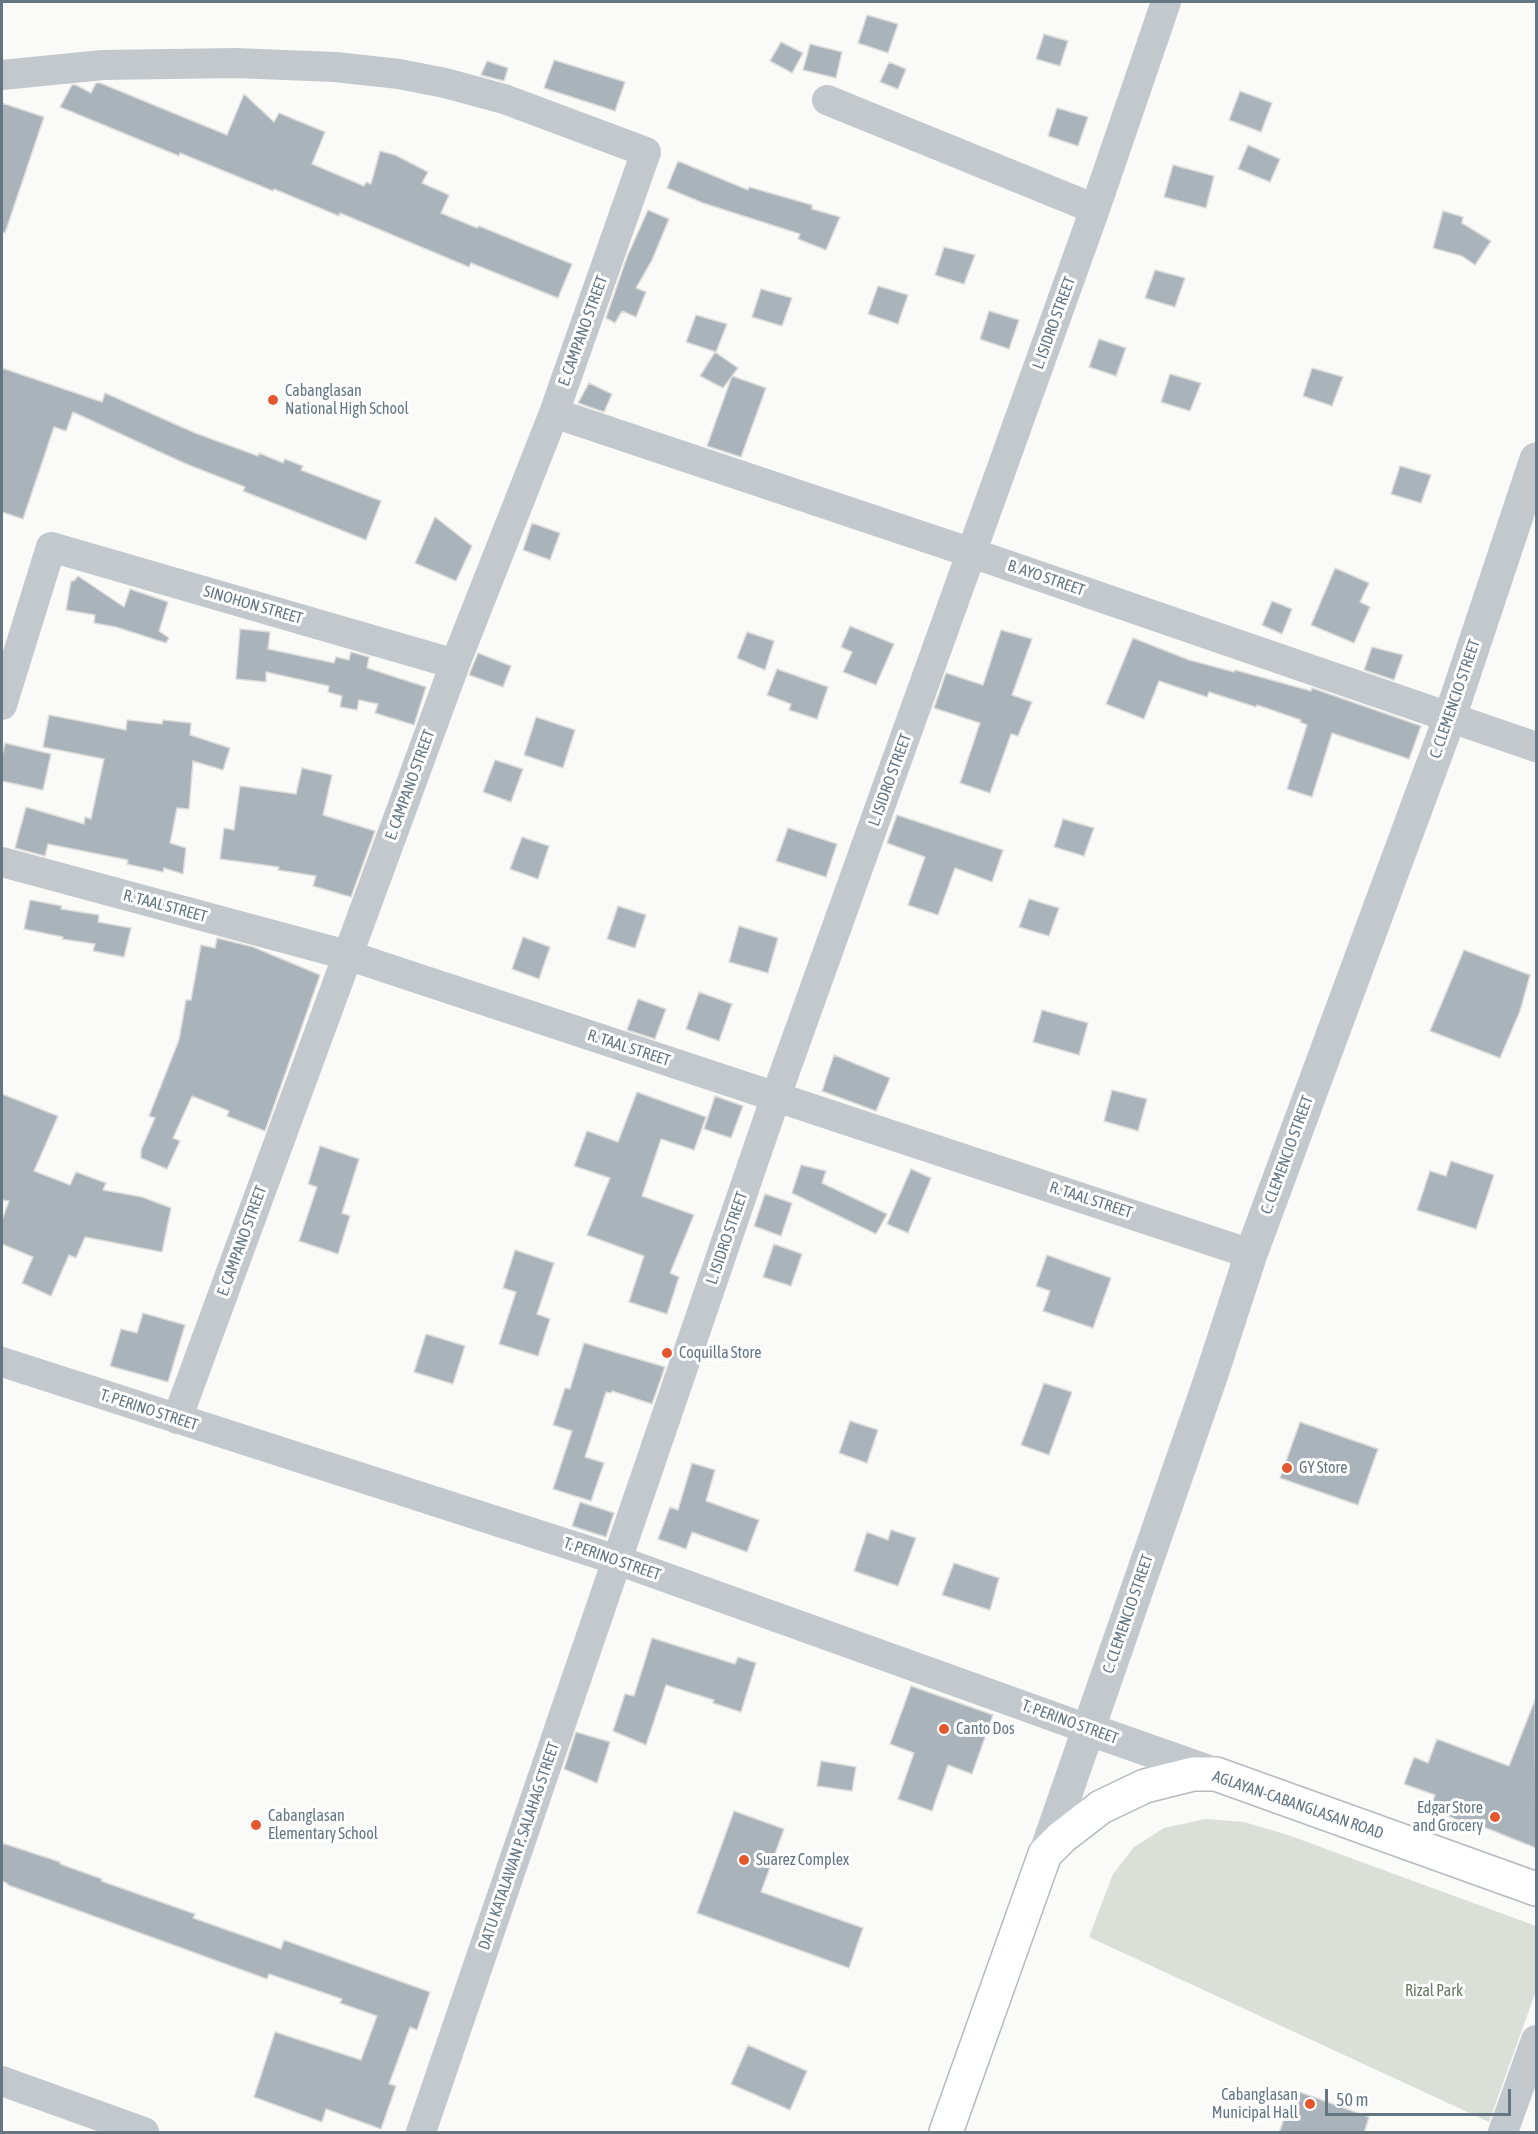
<!DOCTYPE html>
<style>
body{margin:0}
#map{position:relative;width:1538px;height:2134px;overflow:hidden;background:#fafaf8;font-family:"Asap Condensed",sans-serif}
canvas{display:block}
.frame{position:absolute;inset:0;border:3px solid #657683;pointer-events:none}
.scale{position:absolute;left:1325px;top:2089px;width:186px;height:27px;box-sizing:border-box;border:3px solid #657683;border-top:0;padding-left:8px;font-size:18px;line-height:21px;white-space:nowrap;color:#657683;-webkit-text-stroke:4px #fff;paint-order:stroke}
</style>
<div id="map">
<canvas width="1538" height="2134"></canvas>
<div class="frame"></div>
<div class="scale">50 m</div>
</div>
<script>
const g = document.querySelector('canvas').getContext('2d');
g.lineJoin = 'round';
function paint(path, color) { g.fillStyle = color; g.fill(path, 'evenodd'); }
const toPath = rows => new Path2D(rows.map(r => 'M' + r).join(''));
function strokePath(path, color, width, dash) { g.strokeStyle = color; g.lineWidth = width; g.lineCap = dash ? 'butt' : 'round'; g.setLineDash(dash || []); g.stroke(path); }
function write(font, color, halo, rows, align = 'center') {
  g.font = font + ' "Asap Condensed",sans-serif'; g.lineWidth = 6; g.setLineDash([]); g.textBaseline = 'middle'; g.strokeStyle = halo; g.fillStyle = color; for (const [text, x, y, turn = 0] of rows) {
    g.save(); g.translate(x, y); g.rotate((+turn || 0) * Math.PI / 180); g.textAlign = isNaN(turn) ? turn : align; if (halo) g.strokeText(text, 0, 0); g.fillText(text, 0, 0); g.restore();
  }
}
paint(toPath([
 [1205,1819,1244,1822,1288,1835,1536,1926,1536,1991,1489,2122,1089,1937,1113,1874,1134,1847,1164,1828]
]), '#dadfd7');
const building = toPath([
 [867,15,898,24,888,53,858,43,867,15],
 [1044,34,1068,41,1060,66,1036,59,1044,34],
 [781,42,803,53,792,73,770,61,781,42],
 [810,44,842,52,836,78,803,70,810,44],
 [554,60,625,82,615,111,544,88,554,60],
 [487,61,508,68,504,81,481,75,487,61],
 [889,62,906,69,898,89,880,82,889,62],
 [96,83,100,83,227,135,244,94,274,122,279,113,325,132,312,164,364,186,366,182,371,184,380,151,395,155,428,172,422,183,449,195,441,213,477,228,479,226,572,264,558,298,471,263,469,267,340,213,339,216,274,189,273,191,180,153,179,156,60,107,72,85,76,85,91,93,96,83],
 [1240,91,1272,103,1261,132,1229,120,1240,91],
 [2,103,44,117,5,233,2,232,2,103],
 [1057,108,1088,117,1078,146,1048,136,1057,108],
 [1248,145,1280,159,1270,182,1238,169,1248,145],
 [678,161,748,190,749,187,812,205,812,209,840,217,826,250,798,239,800,234,703,203,667,188,678,161],
 [1173,165,1214,176,1206,208,1164,197,1173,165],
 [648,210,669,219,652,260,636,288,646,292,636,317,622,311,615,323,606,318,627,257,648,210],
 [1443,211,1463,217,1462,223,1491,241,1475,265,1462,256,1433,248,1443,211],
 [944,247,975,255,964,284,935,275,944,247],
 [1155,270,1185,278,1175,307,1145,298,1155,270],
 [878,286,908,295,898,324,868,314,878,286],
 [761,289,792,298,782,326,752,317,761,289],
 [989,311,1019,320,1009,349,980,339,989,311],
 [696,315,727,324,716,352,686,342,696,315],
 [1099,339,1126,348,1116,376,1089,367,1099,339],
 [715,352,738,368,723,388,700,376,715,352],
 [2,368,102,402,105,393,195,433,258,456,259,453,283,463,285,459,303,466,301,470,381,501,366,540,243,491,245,487,184,463,73,412,66,431,54,427,23,519,2,512,2,368],
 [1312,368,1343,377,1332,406,1303,396,1312,368],
 [1170,374,1201,383,1190,411,1161,402,1170,374],
 [732,376,766,388,741,457,707,446,732,376],
 [589,383,612,394,604,412,578,403,589,383],
 [1400,466,1431,475,1421,503,1391,494,1400,466],
 [435,517,472,546,456,581,415,563,435,517],
 [532,523,560,533,550,560,523,550,532,523],
 [1335,568,1369,583,1360,602,1370,607,1354,643,1311,625,1335,568],
 [78,576,124,607,130,589,168,602,159,631,169,638,166,643,116,627,94,623,95,615,66,610,71,581,74,581,78,576],
 [1272,601,1292,609,1282,634,1262,625,1272,601],
 [850,626,894,644,876,685,843,672,852,652,841,647,850,626],
 [240,629,270,632,268,649,334,663,336,657,349,660,351,652,369,657,367,668,426,687,414,725,375,713,378,704,359,700,357,710,340,707,342,696,328,692,329,686,266,672,266,682,236,679,240,629],
 [1001,630,1032,639,1012,695,1032,702,1018,736,1011,734,990,793,960,783,980,723,934,708,946,673,983,685,1001,630],
 [747,632,774,641,765,670,737,658,747,632],
 [1133,638,1189,660,1234,672,1235,670,1311,691,1312,688,1421,726,1409,759,1332,733,1312,797,1287,789,1307,725,1300,722,1301,720,1257,705,1256,707,1209,692,1207,697,1159,681,1144,719,1106,704,1133,638],
 [1372,647,1403,655,1394,680,1364,670,1372,647],
 [478,653,511,666,503,687,469,675,478,653],
 [777,669,828,687,817,719,789,710,791,704,767,695,777,669],
 [49,715,126,730,127,720,162,724,163,720,191,723,190,735,230,748,223,770,193,761,189,809,177,808,170,843,186,848,183,874,164,868,163,872,127,864,128,860,48,844,45,856,15,848,26,807,84,824,85,817,91,819,104,759,43,747,49,715],
 [536,717,575,730,563,768,524,755,536,717],
 [5,743,51,754,43,790,2,781,2,757,5,743],
 [495,760,523,769,511,802,483,792,495,760],
 [302,768,332,775,323,815,375,831,351,897,313,886,316,876,278,870,279,867,220,859,224,828,234,830,240,786,296,794,302,768],
 [897,815,1003,850,992,882,955,868,938,915,908,905,925,857,887,843,897,815],
 [1063,819,1094,828,1084,856,1054,847,1063,819],
 [788,828,837,844,826,877,776,861,788,828],
 [522,837,549,846,538,879,510,869,522,837],
 [1029,899,1059,908,1049,936,1019,927,1029,899],
 [30,900,62,906,61,909,99,915,98,922,131,928,124,957,93,951,95,944,62,939,63,937,24,929,30,900],
 [618,906,646,915,635,948,607,939,618,906],
 [739,926,778,938,768,973,729,962,739,926],
 [523,937,550,947,539,979,512,969,523,937],
 [217,938,253,947,320,975,265,1131,227,1116,229,1111,192,1096,173,1138,180,1141,167,1169,141,1158,141,1150,155,1118,149,1116,179,1040,186,1000,191,1000,201,945,215,948,217,938],
 [1464,950,1530,975,1520,1011,1500,1058,1430,1031,1464,950],
 [699,992,732,1004,719,1041,686,1029,699,992],
 [638,999,666,1009,655,1039,627,1030,638,999],
 [1042,1010,1088,1023,1079,1055,1033,1042,1042,1010],
 [834,1055,890,1078,876,1111,822,1091,834,1055],
 [1112,1090,1147,1099,1138,1131,1104,1121,1112,1090],
 [637,1092,706,1117,694,1150,661,1139,642,1196,694,1215,670,1273,679,1277,667,1314,629,1302,644,1256,587,1235,610,1178,574,1166,587,1131,618,1142,637,1092],
 [2,1094,58,1116,34,1171,70,1185,76,1172,106,1183,103,1190,142,1197,171,1208,162,1252,85,1237,76,1258,69,1255,51,1296,22,1283,33,1257,2,1244,2,1220,9,1201,2,1200,2,1094],
 [715,1096,743,1106,731,1138,704,1129,715,1096],
 [320,1146,359,1159,342,1213,350,1216,338,1254,299,1241,317,1187,308,1184,320,1146],
 [1451,1161,1494,1175,1476,1229,1417,1210,1430,1171,1446,1176,1451,1161],
 [801,1165,826,1171,822,1183,887,1214,876,1234,792,1193,801,1165],
 [911,1169,931,1178,908,1233,887,1224,911,1169],
 [765,1194,792,1203,781,1236,754,1226,765,1194],
 [774,1244,802,1254,791,1286,763,1277,774,1244],
 [515,1250,554,1263,537,1314,550,1319,538,1356,499,1344,516,1292,503,1288,515,1250],
 [1047,1255,1111,1278,1093,1328,1043,1311,1050,1291,1036,1286,1047,1255],
 [143,1313,185,1325,168,1382,110,1366,121,1329,137,1333,143,1313],
 [426,1334,465,1346,453,1384,414,1372,426,1334],
 [584,1343,665,1367,652,1404,612,1391,611,1393,606,1392,585,1457,604,1463,591,1501,553,1489,572,1431,553,1425,565,1388,570,1389,584,1343],
 [1044,1383,1072,1392,1049,1455,1021,1445,1044,1383],
 [850,1421,878,1430,867,1463,839,1453,850,1421],
 [1300,1422,1378,1449,1358,1505,1280,1478,1300,1422],
 [692,1463,715,1470,706,1501,759,1520,747,1552,692,1532,686,1549,658,1539,670,1507,678,1510,692,1463],
 [580,1502,614,1513,606,1537,572,1526,580,1502],
 [891,1530,916,1538,898,1586,854,1571,867,1532,888,1540,891,1530],
 [954,1563,999,1578,990,1610,942,1595,954,1563],
 [652,1638,735,1664,738,1657,756,1663,741,1712,713,1703,714,1700,666,1685,646,1745,613,1731,625,1694,634,1696,652,1638],
 [911,1686,993,1715,972,1774,948,1765,932,1811,898,1799,914,1753,890,1744,911,1686],
 [1535,1700,1536,1848,1471,1822,1470,1825,1430,1809,1435,1795,1404,1784,1414,1757,1428,1763,1437,1739,1509,1766,1535,1700],
 [576,1732,610,1742,597,1783,564,1769,576,1732],
 [821,1761,856,1767,852,1791,817,1786,821,1761],
 [734,1811,784,1829,761,1892,863,1928,849,1968,697,1913,734,1811],
 [2,1843,60,1862,60,1864,102,1879,101,1881,195,1914,193,1918,281,1949,284,1940,430,1992,417,2030,410,2027,389,2084,396,2086,381,2129,326,2109,322,2122,254,2097,275,2032,361,2060,377,2016,340,2003,342,1999,269,1974,267,1979,8,1885,8,1884,2,1881,2,1843],
 [748,2045,807,2071,790,2110,731,2084,748,2045],
 [1294,2090,1369,2117,1364,2133,1279,2133,1294,2090]
]);
paint(building, '#aab3b9');
strokePath(building, '#dcdcda', 1.5);
const primary = toPath([
 [946,2132,1045,1854,1062,1837,1101,1807,1145,1786,1193,1774,1216,1774,1536,1889]
]);
strokePath(primary, '#b5babe', 36);
strokePath(toPath([
 [2,75,103,65,235,63,335,67,399,74,445,83,504,99,646,152,554,413,455,664,177,1419],
 [827,100,1095,209],
 [554,413,972,553,1536,747],
 [2,705,51,547,455,664],
 [2,862,347,955,1251,1254],
 [2,1362,617,1560,1088,1729],
 [2,2081,144,2132],
 [421,2132,776,1096,1095,209,1166,2],
 [1503,2132,1536,2040]
]), '#c3c8cc', 30);
strokePath(toPath([
 [1088,1729,1216,1774],
 [1045,1854,1212,1374,1251,1254,1450,717,1536,459]
]), '#c3c8cc', 33);
strokePath(primary, '#fff', 33);
for (const [x, y, r, color] of [
 [273,400,6,"#e4572e"],
 [667,1353,6,"#e4572e"],
 [1287,1468,6,"#e4572e"],
 [944,1729,6,"#e4572e"],
 [1495,1817,6,"#e4572e"],
 [256,1825,6,"#e4572e"],
 [744,1860,6,"#e4572e"],
 [1310,2104,6,"#e4572e"]
]) { const dot = new Path2D(); dot.arc(x, y, r, 0, 2 * Math.PI); g.fillStyle = color; g.fill(dot); strokePath(dot, '#fff', 2); }
write('16px', '#657683', '#fff', [
 ["L. ISIDRO STREET",1054,323,-70],
 ["E. CAMPANO STREET",583,331,-70],
 ["B. AYO STREET",1046,578,19],
 ["SINOHON STREET",253,605,16],
 ["C. CLEMENCIO STREET",1455,699,-71],
 ["L. ISIDRO STREET",890,780,-70],
 ["E. CAMPANO STREET",410,785,-70],
 ["R. TAAL STREET",165,906,15],
 ["R. TAAL STREET",629,1048,18],
 ["C. CLEMENCIO STREET",1287,1155,-70],
 ["R. TAAL STREET",1091,1200,18],
 ["L. ISIDRO STREET",727,1238,-71],
 ["E. CAMPANO STREET",242,1241,-70],
 ["T. PERINO STREET",149,1410,18],
 ["T. PERINO STREET",612,1559,19],
 ["C. CLEMENCIO STREET",1128,1614,-71],
 ["T. PERINO STREET",1070,1722,20],
 ["AGLAYAN-CABANGLASAN ROAD",1298,1805,19],
 ["DATU KATALAWAN P. SALAHAG STREET",519,1846,-71]
]);
write('16px', '#657683', '#fff', [
 ["Cabanglasan",285,391],
 ["National High School",285,409],
 ["Coquilla Store",679,1353],
 ["GY Store",1299,1468],
 ["Canto Dos",956,1729],
 ["Edgar Store",1483,1808,"right"],
 ["and Grocery",1483,1826,"right"],
 ["Cabanglasan",268,1816],
 ["Elementary School",268,1834],
 ["Suarez Complex",756,1860],
 ["Cabanglasan",1298,2095,"right"],
 ["Municipal Hall",1298,2113,"right"]
], 'left');
write('16px', '#687a64', '#fff', [
 ["Rizal Park",1434,1991]
]);
</script>
